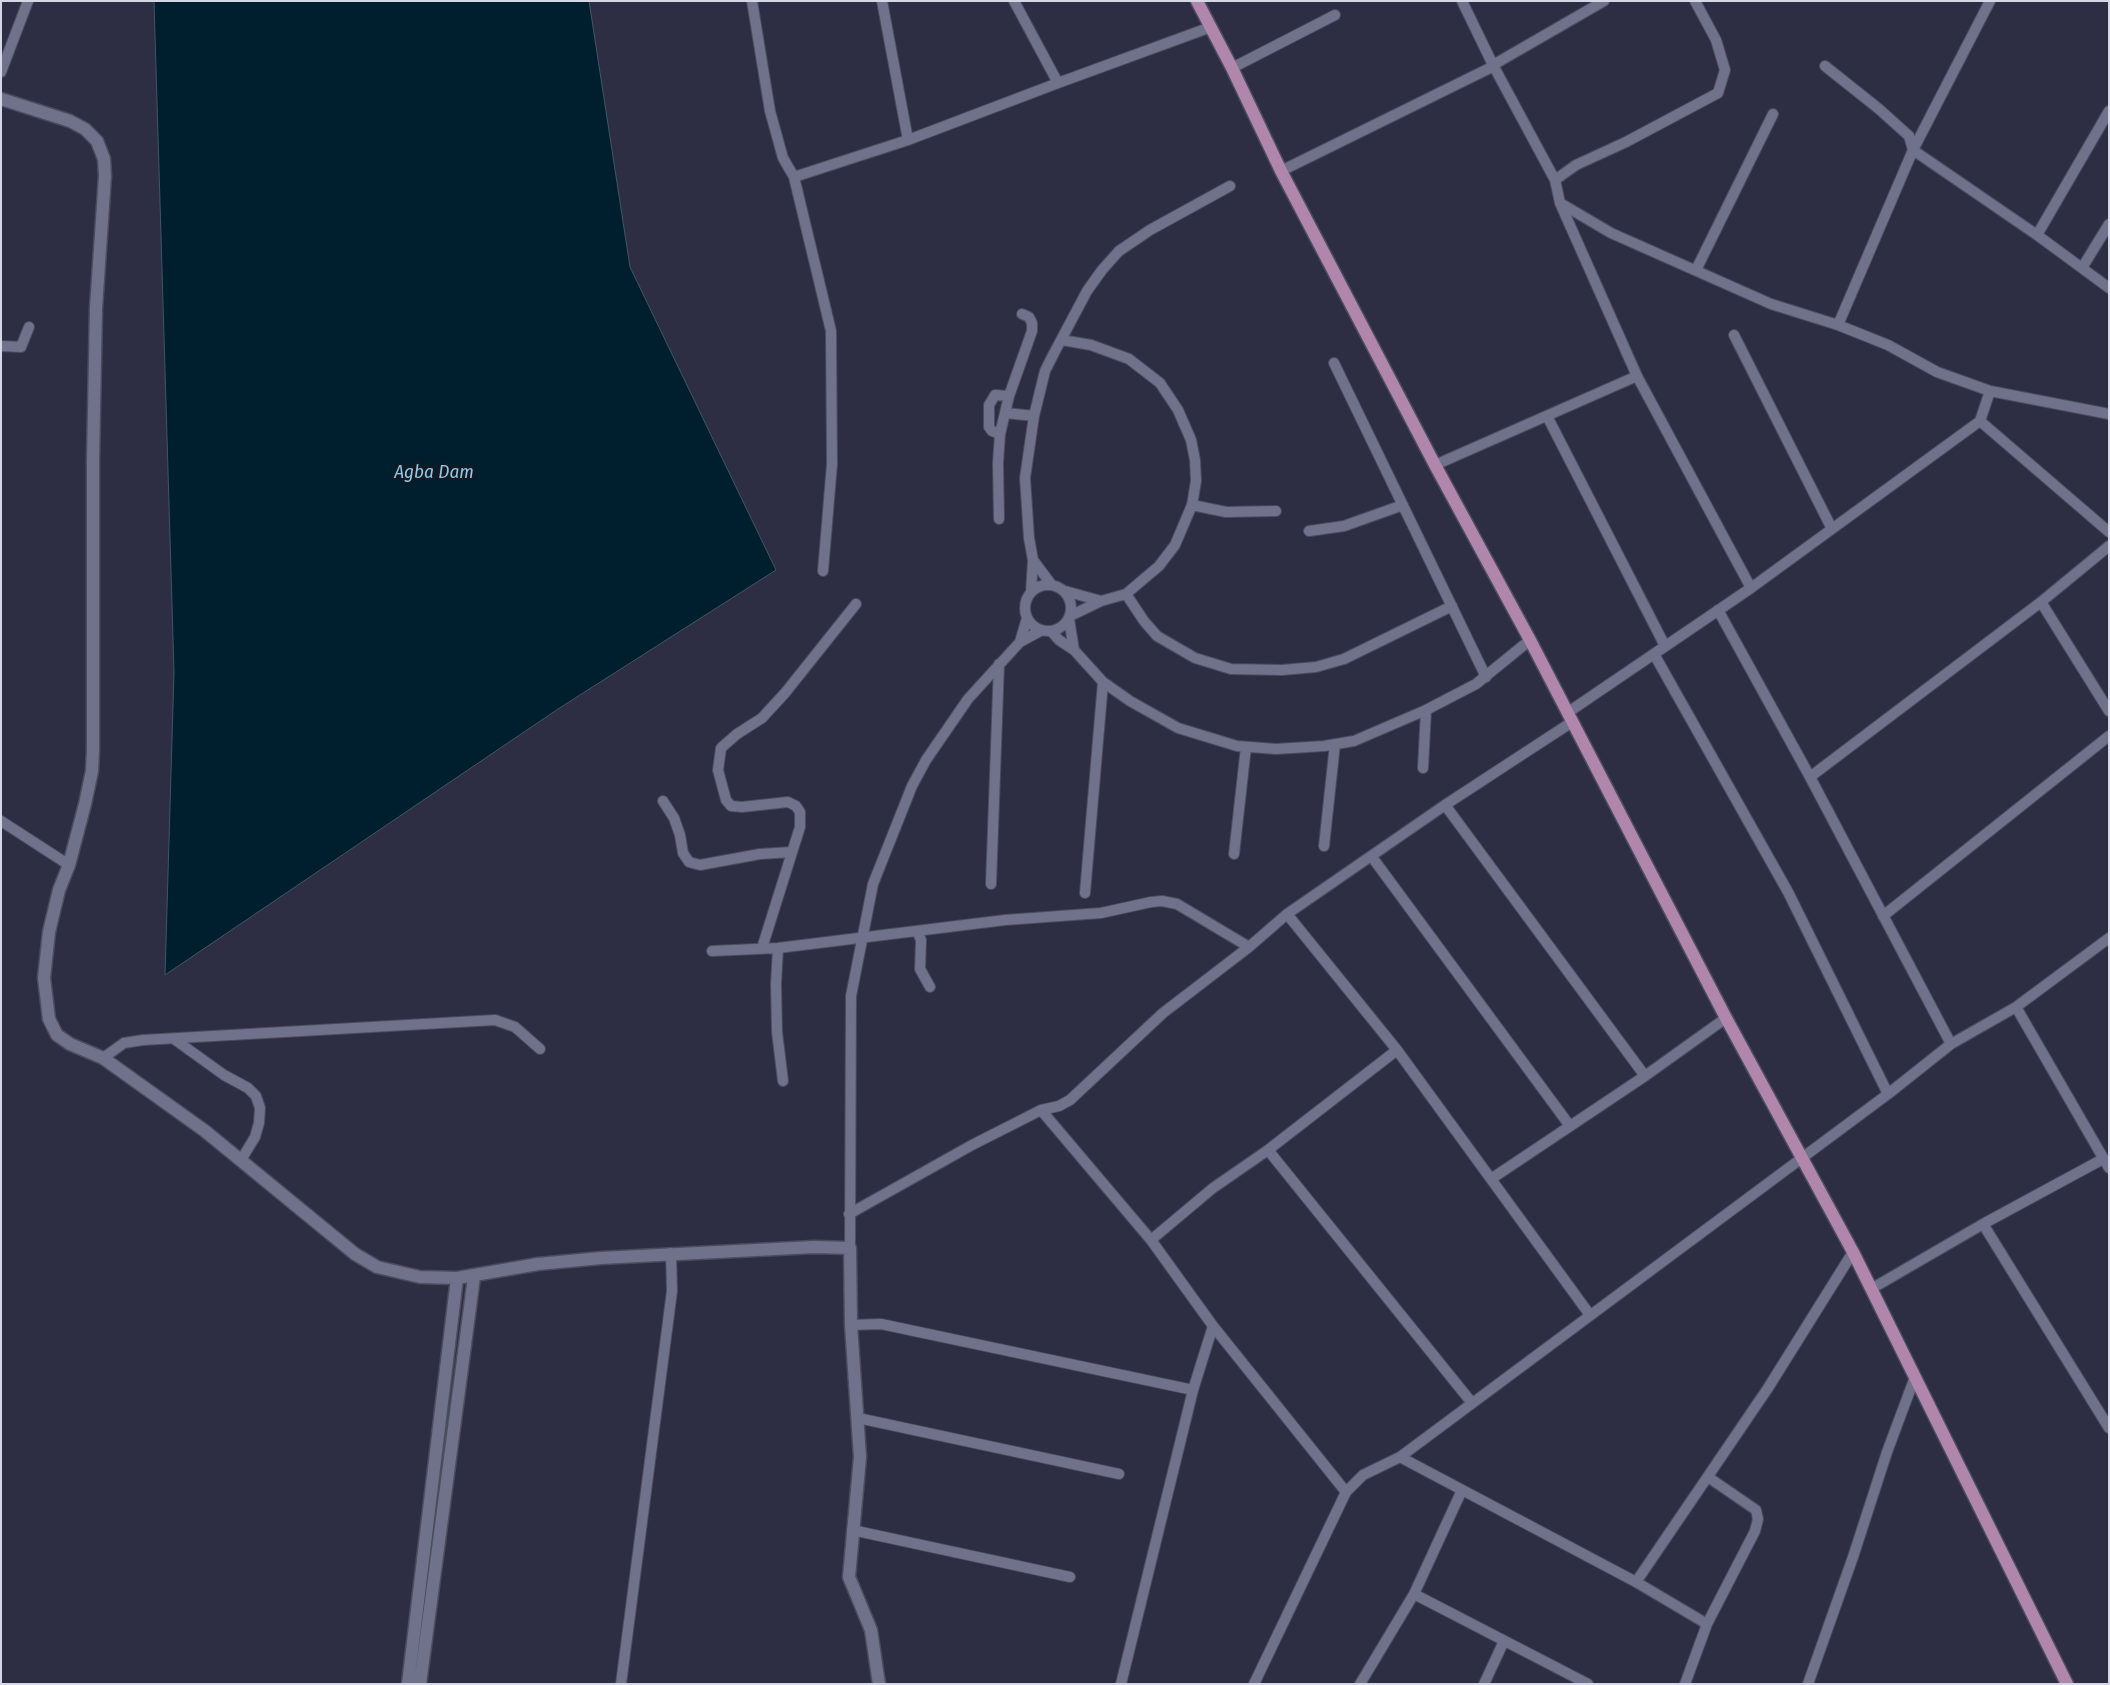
<!DOCTYPE html>
<style>
body{margin:0}
#map{position:relative;width:2110px;height:1685px;overflow:hidden;background:#2d2e44;font-family:"Fira Sans Condensed",sans-serif}
canvas{display:block}
.frame{position:absolute;inset:0;border:2px solid #d6d7e6;pointer-events:none}
</style>
<div id="map">
<canvas width="2110" height="1685"></canvas>
<div class="frame"></div>
</div>
<script>
const g = document.querySelector('canvas').getContext('2d');
g.lineJoin = 'round';
function paint(path, color) { g.fillStyle = color; g.fill(path, 'evenodd'); }
const toPath = rows => new Path2D(rows.map(r => 'M' + r).join(''));
function strokePath(path, color, width, dash) { g.strokeStyle = color; g.lineWidth = width; g.lineCap = dash ? 'butt' : 'round'; g.setLineDash(dash || []); g.stroke(path); }
function write(font, color, halo, rows, align = 'center') {
  g.font = font + ' "Fira Sans Condensed",sans-serif'; g.lineWidth = 5; g.setLineDash([]); g.textBaseline = 'middle'; g.strokeStyle = halo; g.fillStyle = color; for (const [text, x, y, turn = 0] of rows) {
    g.save(); g.translate(x, y); g.rotate((+turn || 0) * Math.PI / 180); g.textAlign = isNaN(turn) ? turn : align; if (halo) g.strokeText(text, 0, 0); g.fillText(text, 0, 0); g.restore();
  }
}
const water = toPath([
 [154,1,589,1,630,267,776,570,558,709,165,975,174,672,154,1]
]);
paint(water, '#001f2e');
strokePath(water, '#405665', 1);
const street = toPath([
 [752,1,770,111,783,158,794,177,831,331,832,464,823,571],
 [882,1,908,140],
 [1014,1,1058,83],
 [1462,1,1493,65,1555,180,1560,203,1637,376,1751,588],
 [1493,65,1604,1],
 [1825,66,1879,109,1909,136,1913,150,2037,235,2109,288],
 [1232,68,1335,15],
 [1,72,28,1],
 [1281,171,1494,66],
 [794,177,908,140,1058,83,1211,27],
 [1555,180,1576,165,1626,142,1718,93,1725,70,1716,40,1695,1],
 [1560,203,1611,233,1771,304,1838,325,1888,345,1937,372,1990,391],
 [2037,235,2109,111],
 [2082,268,2109,224],
 [1696,270,1773,114],
 [1838,325,1913,150,1990,1],
 [1734,335,1832,529],
 [1062,340,1091,345,1129,359,1160,383,1178,410,1191,440,1195,460,1196,481,1192,505,1175,545,1159,566,1126,594,1101,601,1070,616],
 [1,346,21,347,29,327],
 [1334,363,1486,677],
 [1006,413,1034,416],
 [1547,416,1665,646],
 [1980,421,2109,532],
 [1000,434,992,431,989,427,989,405,995,395,1009,396],
 [1435,465,1637,376],
 [1192,505,1226,512,1276,511],
 [999,519,998,463,1000,434,1009,396,1032,331,1032,323,1029,317,1022,314],
 [1309,531,1344,526,1403,505],
 [1033,560,1051,584],
 '1025 608a23 23 0 1 1 46 0a23 23 0 1 1-46 0Z',
 [1065,591,1101,601],
 [1031,592,1033,560,1029,538,1025,478,1034,416,1045,371,1053,355,1087,291,1102,270,1119,251,1150,230,1230,186],
 [1126,594,1144,621,1157,636,1195,658,1231,669,1282,670,1316,667,1344,659,1452,606],
 [2041,602,2109,711],
 [1718,610,1810,777,1951,1044],
 [1069,619,1074,650],
 [1051,631,1059,640,1074,650,1103,682,1130,701,1178,728,1237,746,1276,749,1324,746,1354,741,1426,710,1476,684,1530,640],
 [1020,642,1027,618],
 [1654,654,1788,892,1888,1094],
 [1567,713,1751,588,1980,421,1990,391,2109,414],
 [1423,768,1426,710],
 [1810,777,2041,602,2109,546],
 [663,801,674,818,680,835,683,853,689,862,700,865,760,854,792,852],
 [1445,805,1645,1076],
 [1,821,69,865],
 [1324,846,1335,744],
 [1234,854,1246,747],
 [1372,857,1570,1126],
 [991,884,999,664],
 [1085,893,1103,682],
 [1287,914,1397,1050,1590,1315],
 [1883,916,2109,736],
 [917,931,921,940,920,969,930,987],
 [762,948,800,827,800,812,796,806,788,802,742,807,731,806,726,800,718,770,721,748,737,734,762,718,785,693,856,604],
 [778,948,776,984,777,1032,783,1081],
 [712,951,778,948,1005,920,1101,913,1151,902,1162,901,1177,904,1249,947],
 [2016,1007,2109,1168],
 [174,1039,224,1075,248,1088,256,1096,260,1108,259,1123,255,1137,241,1160],
 [103,1058,124,1043,143,1040,495,1020,515,1027,540,1049],
 [1041,1110,1151,1240,1213,1326,1346,1492],
 [1268,1150,1472,1403],
 [1491,1179,1645,1076,1726,1018],
 [849,1214,972,1145,1041,1110,1059,1106,1070,1100,1163,1013,1249,947,1287,914,1445,805,1572,722],
 [1983,1224,2109,1428],
 [1151,1240,1213,1188,1268,1150,1397,1050],
 [850,1248,851,996,873,884,912,786,926,760,968,699,1020,642,1042,630],
 [1871,1289,1983,1224,2103,1159],
 [851,1325,881,1324,1193,1390],
 [858,1418,1119,1474],
 [1400,1457,1636,1582,1707,1624],
 [852,1530,1070,1577],
 [1636,1582,1768,1388,1853,1252],
 [1414,1594,1588,1684],
 [621,1684,672,1291,671,1253],
 [1121,1684,1193,1390,1213,1326],
 [1254,1684,1346,1492,1363,1475,1400,1457,1888,1094,1951,1044,2016,1007,2109,938],
 [1360,1684,1414,1594,1462,1490],
 [1484,1684,1504,1641],
 [1685,1684,1707,1624,1755,1531,1758,1519,1756,1510,1708,1477],
 [1808,1684,1853,1557,1887,1452,1915,1377]
]);
const secondary = toPath([
 [1,99,70,121,85,129,97,141,104,159,105,176,96,308,93,461,93,750,92,771,85,804,69,865,59,890,49,932,44,978,49,1019,57,1035,70,1044,103,1058,205,1131,355,1254,377,1267,420,1277,457,1278,538,1264,601,1258,814,1247,850,1248,851,1325,860,1457,849,1577,871,1630,879,1684],
 [408,1684,457,1278],
 [420,1684,474,1277]
]);
const primary = toPath([
 [1197,1,1232,68,1281,171,1435,465,1530,640,1726,1018,1853,1252,2067,1684]
]);
strokePath(street, '#4c4c5f', 12);
strokePath(secondary, '#4c4c5f', 15);
strokePath(primary, '#4c4c5f', 15);
strokePath(street, '#70728b', 10);
strokePath(secondary, '#70728b', 12);
strokePath(primary, '#b086ad', 12);
write('italic 19px', '#8cc9e8', '#171822', [
 ["Agba Dam",434,473]
]);
</script>
